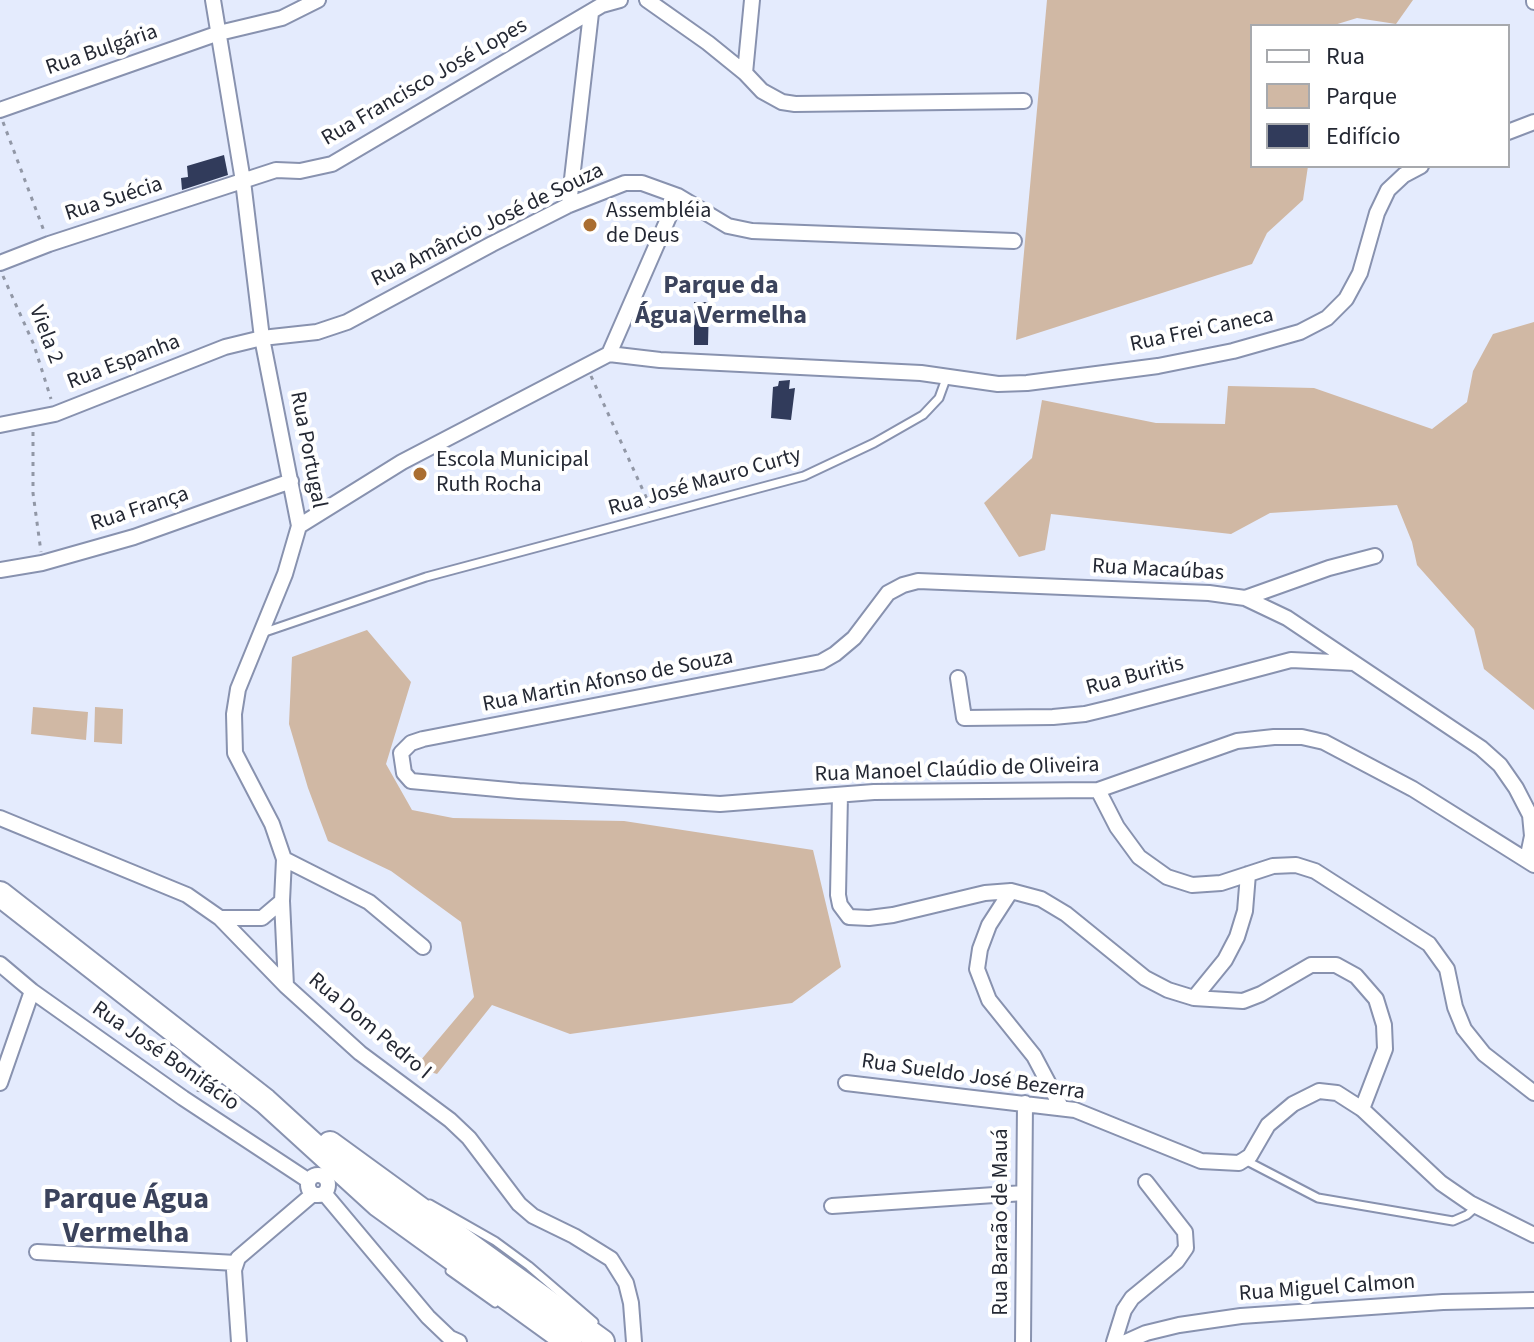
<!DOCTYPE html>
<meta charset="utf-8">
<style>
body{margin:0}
#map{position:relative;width:1534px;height:1342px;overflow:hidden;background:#e4ebfd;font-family:"Source Sans 3",sans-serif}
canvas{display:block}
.legend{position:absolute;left:1250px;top:24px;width:260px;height:144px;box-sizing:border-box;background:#fff;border:2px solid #a7a9ad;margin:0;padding:10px 14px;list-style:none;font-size:24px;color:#242833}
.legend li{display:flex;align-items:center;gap:16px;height:40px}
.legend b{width:40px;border:2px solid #a7a9ad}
</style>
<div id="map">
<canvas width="1534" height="1342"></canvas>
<ul class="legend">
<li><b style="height:10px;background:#fff"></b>Rua</li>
<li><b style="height:22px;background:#d0b8a4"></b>Parque</li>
<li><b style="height:22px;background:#313b5b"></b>Edifício</li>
</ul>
</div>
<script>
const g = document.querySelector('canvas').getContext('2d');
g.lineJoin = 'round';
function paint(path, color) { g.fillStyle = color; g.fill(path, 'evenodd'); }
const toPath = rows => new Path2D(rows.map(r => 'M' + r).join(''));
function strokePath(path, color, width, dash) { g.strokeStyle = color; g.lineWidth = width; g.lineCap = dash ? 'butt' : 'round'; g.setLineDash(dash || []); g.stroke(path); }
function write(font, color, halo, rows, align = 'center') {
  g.font = font + ' "Source Sans 3",sans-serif'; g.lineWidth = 8; g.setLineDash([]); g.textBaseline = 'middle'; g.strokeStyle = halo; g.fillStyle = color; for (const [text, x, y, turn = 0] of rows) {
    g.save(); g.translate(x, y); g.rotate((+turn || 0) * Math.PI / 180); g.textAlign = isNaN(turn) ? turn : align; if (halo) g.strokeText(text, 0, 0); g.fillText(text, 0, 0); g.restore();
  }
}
paint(toPath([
 [1047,0,1413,0,1396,24,1357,18,1331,26,1252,26,1252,166,1308,166,1303,200,1267,233,1252,264,1016,340],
 [1534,322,1534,710,1484,669,1474,629,1417,565,1412,542,1397,505,1270,513,1231,534,1051,514,1045,550,1019,557,984,503,1032,458,1042,400,1156,423,1225,424,1228,386,1314,388,1432,429,1467,402,1473,371,1493,334],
 [367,630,411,682,386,764,412,810,453,818,624,821,813,850,841,967,792,1003,570,1034,492,1005,437,1074,415,1067,474,997,461,922,391,871,328,841,308,788,289,724,292,657],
 [33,707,88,712,86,740,31,734],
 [95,707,123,709,122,744,94,742]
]), '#d0b8a4');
paint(toPath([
 [224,155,228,175,182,190,181,178,188,177,187,166],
 [694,302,709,302,708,345,694,345],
 [790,380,789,389,795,388,791,420,771,418,773,387,778,386,779,381]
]), '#313b5b');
const lane = toPath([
 [262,633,426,577,804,476,874,443,923,415,939,398,947,376],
 [1245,1160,1318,1198,1453,1221,1467,1215,1477,1206],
 [430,1204,495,1241,529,1266,594,1322],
 [450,1271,495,1303]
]);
const street = toPath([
 [213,0,243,181,262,338,299,526,285,574,238,689,234,714,235,753,272,824,284,859,282,901,286,986],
 [647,0,708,43,745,73,762,91,782,102,795,104,1024,101],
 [1534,0,1534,2],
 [745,73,752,0],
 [0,110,219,33,282,18,318,0],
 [1508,132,1534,122],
 [569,205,591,13],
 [0,263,49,244,276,170,300,171,332,164,602,5,620,0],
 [609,354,678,196],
 [0,425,55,414,225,347,262,338,317,332,347,322,492,244,569,205,625,183,642,183,678,196,728,226,752,231,1014,241],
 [299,526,402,462,609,354,660,360,921,373,998,384,1027,383,1158,366,1233,351,1300,332,1327,318,1346,299,1360,273,1377,213,1388,190,1404,175,1421,166],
 [0,570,42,563,134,537,291,481],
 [1245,598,1329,568,1375,556],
 [958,678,964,718,1053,717,1085,714,1114,707,1291,660,1354,663],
 [1098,790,1117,827,1139,857,1167,877,1192,885,1221,883,1273,866,1296,865,1315,871,1429,944,1447,969,1455,1007,1464,1029,1484,1054,1534,1093],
 [840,795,838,895,840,905,849,917,869,918,893,915,985,893,1011,891,1041,899,1066,914,1145,978,1168,990,1194,998,1243,1001,1261,994,1311,965,1336,965,1356,976,1376,999,1384,1025,1385,1049,1362,1109],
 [0,818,187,895,220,918,286,986,360,1053,450,1120,469,1138,519,1204,533,1216,574,1236,611,1259,626,1283,631,1303,634,1342],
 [284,859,369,902,423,947],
 [1527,860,1532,836,1530,815,1516,788,1500,765,1481,748,1287,618,1245,598,1209,593,918,581,903,585,888,593,854,638,835,654,821,662,423,739,411,743,401,753,404,773,411,781,519,791,720,804,874,792,1098,790,1237,741,1274,737,1302,737,1324,742,1413,789,1534,865],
 [1011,891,989,925,980,949,977,969,989,1000,1034,1056,1061,1107],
 [220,918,262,918,282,901],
 [0,964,32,991,183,1098,309,1181],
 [1194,998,1225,960,1237,937,1245,911,1248,874],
 [0,1083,32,991],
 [846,1083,1075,1110,1201,1161,1239,1163,1250,1156,1268,1125,1293,1104,1319,1091,1337,1093,1362,1109,1441,1183,1470,1203,1534,1235],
 '308 1185a10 10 0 1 1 20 0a10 10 0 1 1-20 0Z',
 [324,1193,428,1317,450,1338,459,1342],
 [832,1206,1024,1193],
 [37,1252,236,1263],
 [239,1342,234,1270,238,1258,313,1194],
 [1023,1342,1025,1103],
 [1114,1342,1124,1310,1132,1298,1177,1261,1186,1248,1185,1232,1146,1182],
 [1126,1342,1146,1333,1179,1325,1241,1316,1443,1302,1534,1300]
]);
const primary = toPath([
 [0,894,265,1101,378,1204,569,1342],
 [330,1144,602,1342]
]);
strokePath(lane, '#8892af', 11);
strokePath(street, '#8892af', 18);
strokePath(primary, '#8892af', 28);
strokePath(toPath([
 [3,122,44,231],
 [3,276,34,345,51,399],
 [591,376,651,508],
 [33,432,33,493,41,552],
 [198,1092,201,1076]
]), '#9197a6', 3, [4, 6]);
strokePath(lane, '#fff', 7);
strokePath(street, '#fff', 14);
strokePath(primary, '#fff', 24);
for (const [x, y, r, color] of [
 [590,225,8,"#aa6e31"],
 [420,474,8,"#aa6e31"]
]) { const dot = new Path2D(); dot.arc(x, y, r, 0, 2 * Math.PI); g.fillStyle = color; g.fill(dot); strokePath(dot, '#fff', 3); }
write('22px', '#242833', '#fff', [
 ["Rua Bulgária",102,51,-19],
 ["Rua Francisco José Lopes",425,83,-30],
 ["Rua Suécia",114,200,-18],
 ["Rua Amâncio José de Souza",488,226,-26],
 ["Rua Frei Caneca",1202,331,-12],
 ["Viela 2",45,335,69],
 ["Rua Espanha",124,363,-21],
 ["Rua Portugal",307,450,79],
 ["Rua José Mauro Curty",705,483,-16],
 ["Rua França",140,510,-18],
 ["Rua Macaúbas",1158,571,3],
 ["Rua Buritis",1135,677,-15],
 ["Rua Martin Afonso de Souza",608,682,-11],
 ["Rua Manoel Claúdio de Oliveira",957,771,-2],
 ["Rua Dom Pedro I",369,1027,40],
 ["Rua José Bonifácio",165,1057,35],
 ["Rua Sueldo José Bezerra",973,1078,8],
 ["Rua Baraão de Mauá",1002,1222,-90],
 ["Rua Miguel Calmon",1327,1289,-4]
]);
write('22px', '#242833', '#fff', [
 ["Assembléia",606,212],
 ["de Deus",606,237],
 ["Escola Municipal",436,461],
 ["Ruth Rocha",436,486]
], 'left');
write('bold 26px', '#3b435c', '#fff', [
 ["Parque da",721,287],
 ["Água Vermelha",721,317]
]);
write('bold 30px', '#3b435c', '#fff', [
 ["Parque Água",126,1201],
 ["Vermelha",126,1235]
]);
</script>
